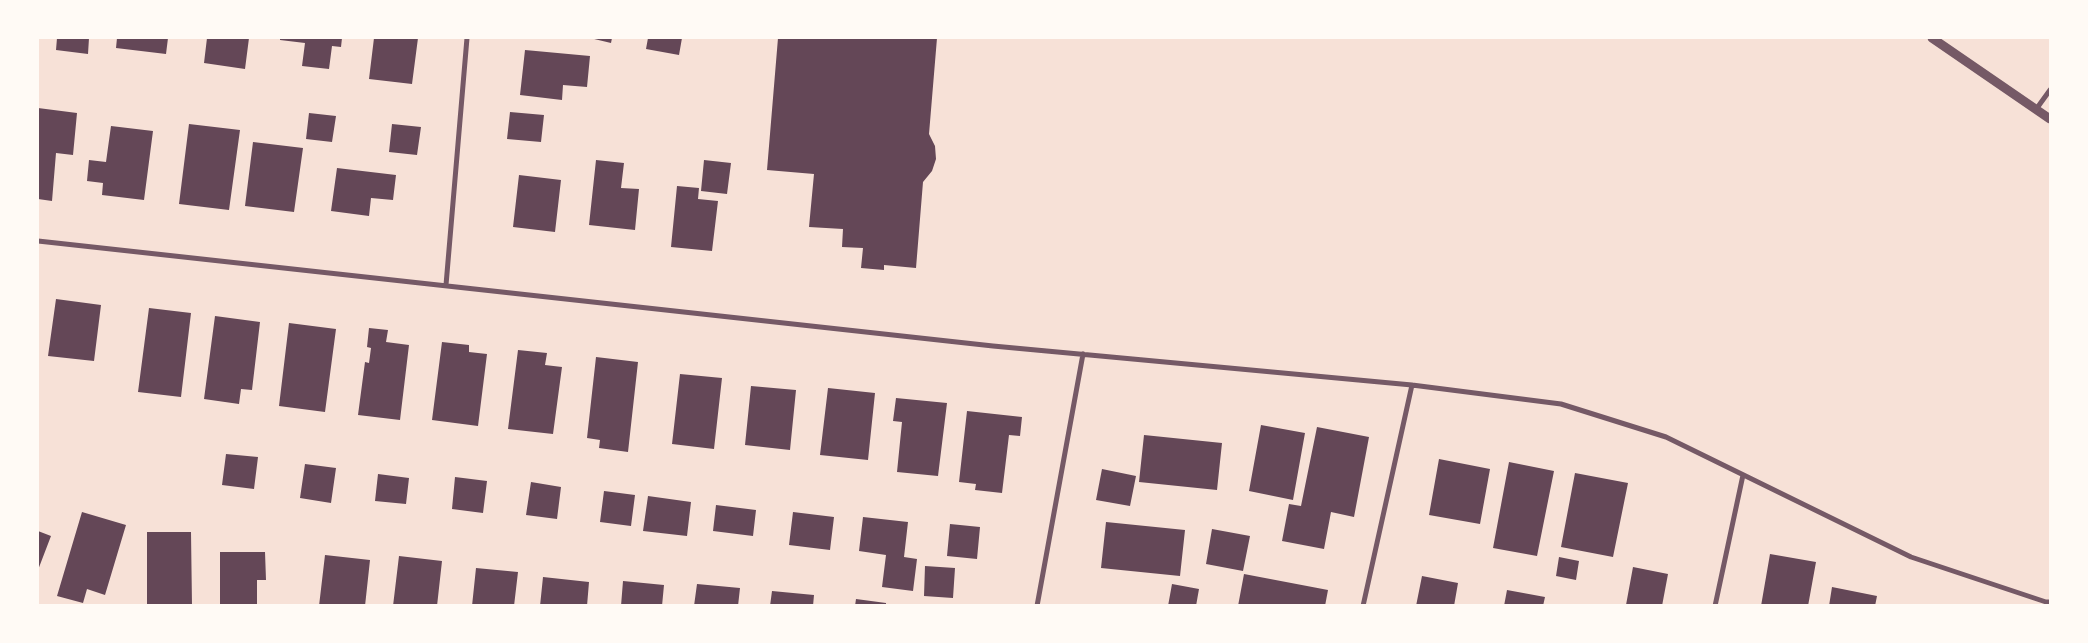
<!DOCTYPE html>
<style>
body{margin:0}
#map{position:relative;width:2088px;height:643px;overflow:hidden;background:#f7e1d7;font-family:"Varela Round",sans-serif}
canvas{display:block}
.frame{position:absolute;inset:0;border:39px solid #fffaf5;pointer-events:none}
</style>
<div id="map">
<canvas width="2088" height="643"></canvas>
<div class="frame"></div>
</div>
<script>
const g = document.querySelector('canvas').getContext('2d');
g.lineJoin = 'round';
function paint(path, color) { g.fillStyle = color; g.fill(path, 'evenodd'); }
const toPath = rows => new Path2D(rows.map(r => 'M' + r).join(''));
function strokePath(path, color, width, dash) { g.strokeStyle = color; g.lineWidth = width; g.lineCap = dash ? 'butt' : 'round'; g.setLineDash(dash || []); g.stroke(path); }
paint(toPath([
 [57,38,89,38,88,54,56,50],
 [117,38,168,38,166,54,116,48],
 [207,38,249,38,245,69,204,63],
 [280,38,342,38,341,47,332,46,329,69,302,66,305,43,280,40],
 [374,38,418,38,412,84,369,79],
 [590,38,612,38,611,43],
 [648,38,682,38,679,55,646,49],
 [778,38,937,38,929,134,935,146,936,159,932,171,923,182,916,268,884,265,884,270,861,268,863,248,842,247,843,229,809,227,814,174,767,170],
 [525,50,590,56,587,87,563,85,562,100,520,95],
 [38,108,77,113,73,155,56,153,52,201,38,199],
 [510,112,544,115,541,142,507,139],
 [309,113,336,116,332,142,306,139],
 [189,124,240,130,229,210,179,204],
 [392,124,421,127,417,155,389,152],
 [111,126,153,131,144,200,102,195,103,183,87,181,89,160,106,162],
 [253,142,303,148,294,212,245,206],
 [596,160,624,163,621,188,639,189,635,230,589,225],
 [704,160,731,163,727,194,701,191],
 [337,168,396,175,393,200,371,198,369,216,331,211],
 [519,175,561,180,555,232,513,227],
 [677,186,699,188,698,199,718,201,712,251,671,247],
 [56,299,101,305,94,361,48,356],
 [149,308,191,313,181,397,138,392],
 [215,316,260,322,252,390,241,389,239,404,204,399],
 [289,323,336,329,325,412,279,406],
 [369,328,388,330,386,342,409,345,400,420,358,415,365,362,369,363,371,348,367,347],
 [442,342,469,345,469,352,487,354,478,426,432,420],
 [518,350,547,353,545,365,562,367,553,434,508,429],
 [596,357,638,362,628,452,599,448,600,440,587,438],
 [680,374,722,378,714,449,672,444],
 [751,386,796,390,790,450,745,445],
 [828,388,875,393,868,460,820,455],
 [896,398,947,403,938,476,897,472,902,422,893,421],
 [967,411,1022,417,1020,436,1009,435,1002,493,975,490,976,484,959,482],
 [1261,425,1305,433,1293,500,1249,491],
 [1317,427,1369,437,1354,517,1331,512,1324,549,1282,541,1289,504,1301,506],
 [1144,435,1222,443,1217,490,1139,482],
 [226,454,258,457,254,489,222,485],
 [1439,459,1490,469,1480,524,1429,515],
 [1509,462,1554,471,1537,556,1493,548],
 [305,464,336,468,331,503,300,498],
 [1102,469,1136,476,1130,506,1096,500],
 [1575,473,1628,483,1613,557,1561,547],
 [378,474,409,478,406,504,375,501],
 [455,477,487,481,483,513,452,509],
 [531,482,561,487,557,519,526,515],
 [604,491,635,495,631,526,600,522],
 [648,496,691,502,687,536,643,531],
 [716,505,756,510,753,536,713,531],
 [82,512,126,525,105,595,87,589,83,603,57,596],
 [793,512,834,517,830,550,789,545],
 [863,517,908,522,904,557,917,559,913,591,882,587,886,555,859,551],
 [1106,522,1185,530,1180,576,1101,568],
 [950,524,980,527,977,559,947,556],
 [1212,529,1250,536,1243,571,1206,564],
 [38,531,51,536,38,570],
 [147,532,191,532,192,606,147,606],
 [220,552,265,552,266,580,257,580,257,606,220,606],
 [1770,554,1816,562,1808,606,1761,606],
 [325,555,370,560,365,606,319,606],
 [399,556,442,561,437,606,393,606],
 [1559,557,1579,561,1576,580,1556,576],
 [925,566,955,568,953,598,924,596],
 [1633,567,1668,574,1662,606,1626,605],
 [476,568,518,572,514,606,472,606],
 [1244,574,1328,590,1325,606,1238,606],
 [1422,576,1458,583,1454,606,1416,606],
 [543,577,589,582,587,606,540,606],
 [623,581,664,585,662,606,621,606],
 [697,584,740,588,738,606,694,606],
 [1172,584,1199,589,1196,606,1168,606],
 [1832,587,1877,596,1875,606,1829,606],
 [1507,590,1545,597,1543,606,1504,606],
 [772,591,814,595,813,606,770,606],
 [856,599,886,603,886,606,855,606]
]), '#644757');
strokePath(toPath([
 [2037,108,2050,90],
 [38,241,993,346,1412,385,1561,404,1666,437,1911,557,2046,602,2050,602],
 [446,285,467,38],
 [1037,606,1083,354],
 [1363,606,1412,385],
 [1715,606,1743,475]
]), '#755966', 5);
strokePath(toPath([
 [1932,38,2050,119]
]), '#755966', 9);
</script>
